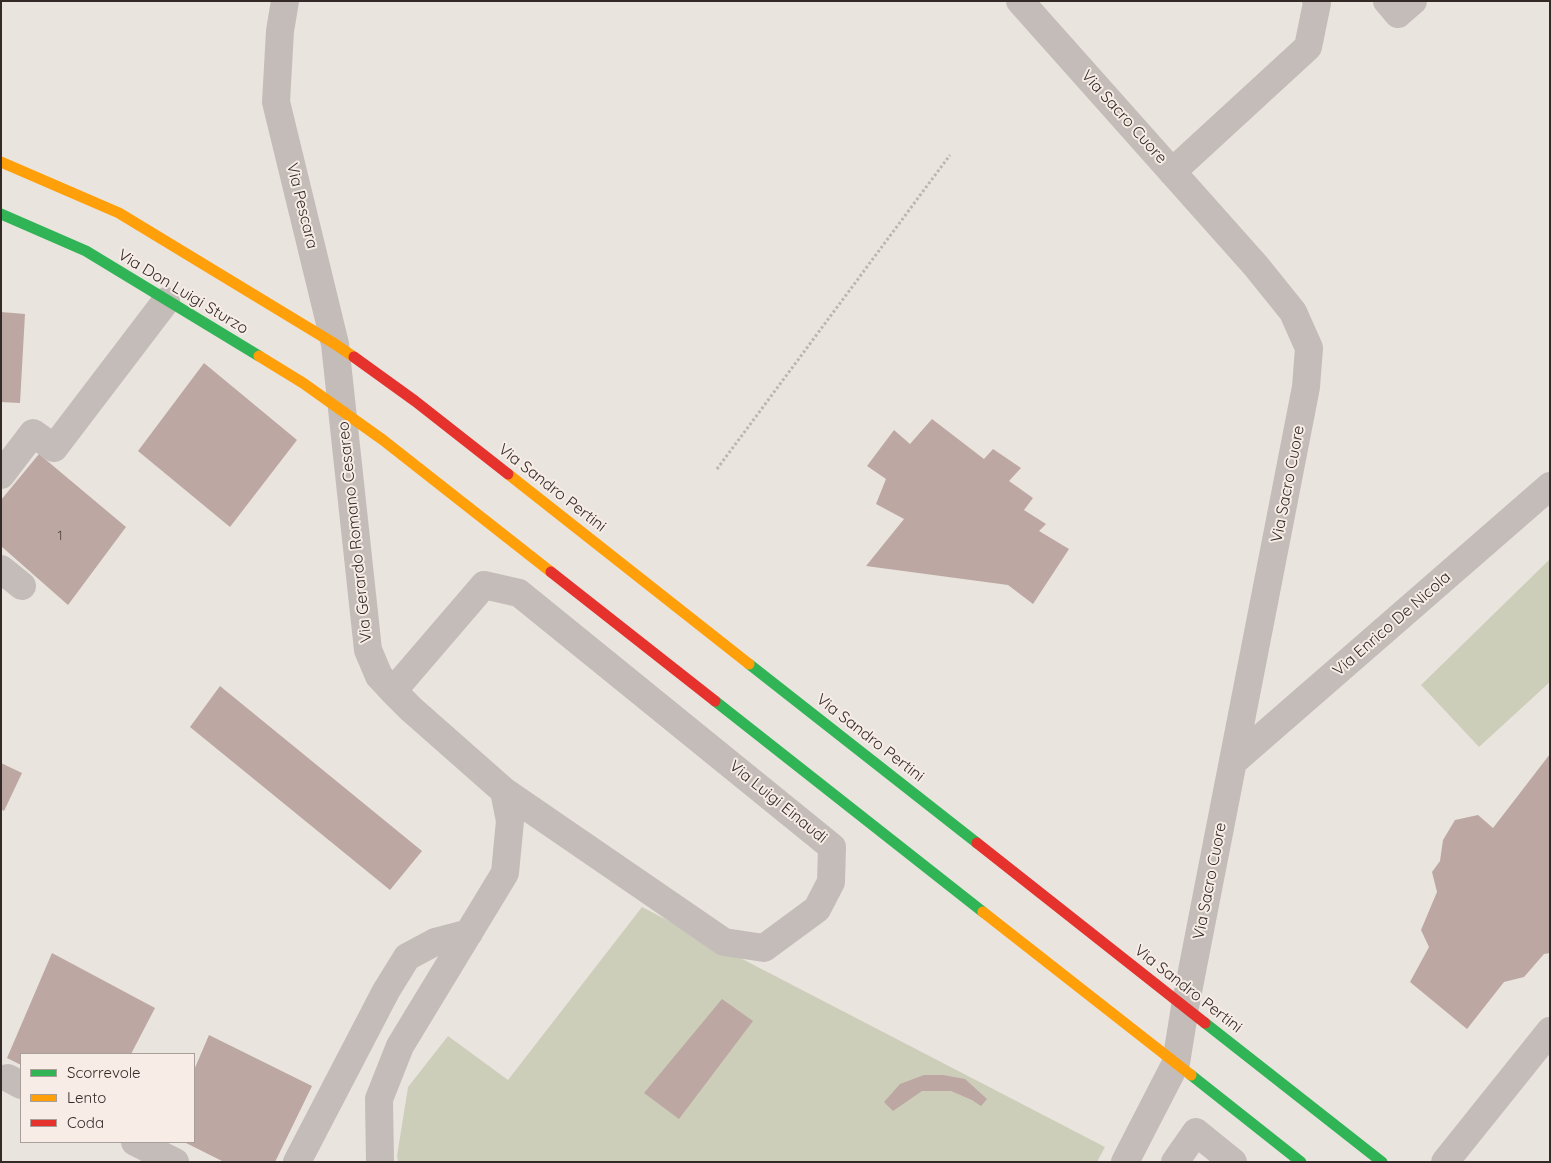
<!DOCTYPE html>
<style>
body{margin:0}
#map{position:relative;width:1551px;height:1163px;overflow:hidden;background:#eae4df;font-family:Quicksand,sans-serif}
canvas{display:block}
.frame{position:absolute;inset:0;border:2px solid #332927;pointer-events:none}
.legend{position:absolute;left:20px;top:1053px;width:175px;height:90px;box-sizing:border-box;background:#f7ede6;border:1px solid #a99f9a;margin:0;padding:6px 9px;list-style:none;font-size:15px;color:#332927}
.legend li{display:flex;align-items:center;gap:10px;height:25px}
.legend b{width:25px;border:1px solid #a99f9a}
</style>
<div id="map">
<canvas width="1551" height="1163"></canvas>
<div class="frame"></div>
<ul class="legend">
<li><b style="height:6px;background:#30b455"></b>Scorrevole</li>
<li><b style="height:6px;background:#ff9f0a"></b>Lento</li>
<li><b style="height:6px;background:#e5322d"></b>Coda</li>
</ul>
</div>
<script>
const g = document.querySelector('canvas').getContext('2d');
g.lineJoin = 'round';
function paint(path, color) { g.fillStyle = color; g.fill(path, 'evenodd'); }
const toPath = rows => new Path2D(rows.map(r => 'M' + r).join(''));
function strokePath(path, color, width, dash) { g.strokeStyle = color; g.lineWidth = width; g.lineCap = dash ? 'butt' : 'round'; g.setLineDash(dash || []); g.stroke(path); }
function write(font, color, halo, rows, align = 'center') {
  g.font = font + ' Quicksand,sans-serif'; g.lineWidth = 4; g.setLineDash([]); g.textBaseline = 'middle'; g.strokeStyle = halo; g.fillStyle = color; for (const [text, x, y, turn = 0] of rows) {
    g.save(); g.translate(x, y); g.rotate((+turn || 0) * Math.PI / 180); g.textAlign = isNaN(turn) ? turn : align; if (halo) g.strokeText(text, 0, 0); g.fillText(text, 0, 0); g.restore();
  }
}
paint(toPath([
 [1550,559,1550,682,1479,747,1421,685],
 [642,907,1105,1147,1097,1162,398,1162,397,1156,408,1087,448,1036,508,1080]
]), '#cdceba');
paint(toPath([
 [1,312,25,314,20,403,1,402],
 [204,363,297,440,230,527,138,451],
 [932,419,984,459,993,449,1021,468,1009,481,1033,498,1024,510,1046,524,1039,531,1069,549,1033,604,1008,585,866,566,904,519,876,504,886,479,867,466,894,430,910,444],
 [39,454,126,527,68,605,1,546,1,500],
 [220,686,422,851,390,890,190,727],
 [1550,754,1550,953,1544,954,1524,977,1504,982,1467,1029,1410,982,1429,947,1421,930,1437,892,1432,872,1440,861,1443,840,1455,820,1478,815,1493,828],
 [1,763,22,773,4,811,1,809],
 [52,953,155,1008,131,1054,21,1054,21,1065,7,1058],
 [722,999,753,1021,679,1119,644,1093],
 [209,1035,312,1086,275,1162,224,1162,184,1142,194,1142,194,1070],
 [924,1075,943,1075,965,1079,987,1099,981,1106,972,1100,951,1091,922,1091,893,1111,884,1102,900,1084]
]), '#bca7a2');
strokePath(toPath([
 [717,469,950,155]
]), '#bcb4b1', 3, [2.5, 2.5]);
strokePath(toPath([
 [285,1,280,31,276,102,335,344,368,650,379,676,393,691,411,709,504,791,510,821,505,873,400,1046,379,1099,380,1162],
 [1020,1,1256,266,1293,312,1309,348,1306,387,1185,1007,1176,1063,1125,1162],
 [1387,1,1398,14,1413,1],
 [1172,172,1308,47,1317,3,1316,1],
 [1,475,33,433,54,448,166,301],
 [1,569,22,586],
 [393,691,484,585,519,593,832,847,831,882,817,909,764,948,724,942,504,791],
 [1233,762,1550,486],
 [8,1078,21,1085],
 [135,1142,175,1162],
 [297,1162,386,991,407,957,435,942,469,933],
 [1175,1162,1196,1132,1233,1162],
 [1445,1162,1550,1031]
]), '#c3bcb8', 28);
strokePath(toPath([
 [1,214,86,251,259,356],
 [749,664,977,843],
 [715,701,983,912],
 [1205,1023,1382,1162],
 [1191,1075,1301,1162]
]), '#30b455', 11);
strokePath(toPath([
 [1,162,119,213,335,344,354,357],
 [259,356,303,383,383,440,551,572],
 [508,474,749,664],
 [983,912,1191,1075]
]), '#ff9f0a', 11);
strokePath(toPath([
 [354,357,415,401,508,474],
 [551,572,715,701],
 [977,843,1205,1023]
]), '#e5322d', 11);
write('14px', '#554846', null, [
 ["1",60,536]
]);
write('16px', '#332927', '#f7ede6', [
 ["Via Sacro Cuore",1124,117,48],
 ["Via Pescara",302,206,76],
 ["Via Don Luigi Sturzo",183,292,31],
 ["Via Sacro Cuore",1288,484,-79],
 ["Via Sandro Pertini",552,488,38],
 ["Via Gerardo Romano Cesareo",355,532,-96],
 ["Via Enrico De Nicola",1392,624,-41],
 ["Via Sandro Pertini",870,738,38],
 ["Via Luigi Einaudi",778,802,39],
 ["Via Sacro Cuore",1210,881,-79],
 ["Via Sandro Pertini",1188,989,38]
]);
</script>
